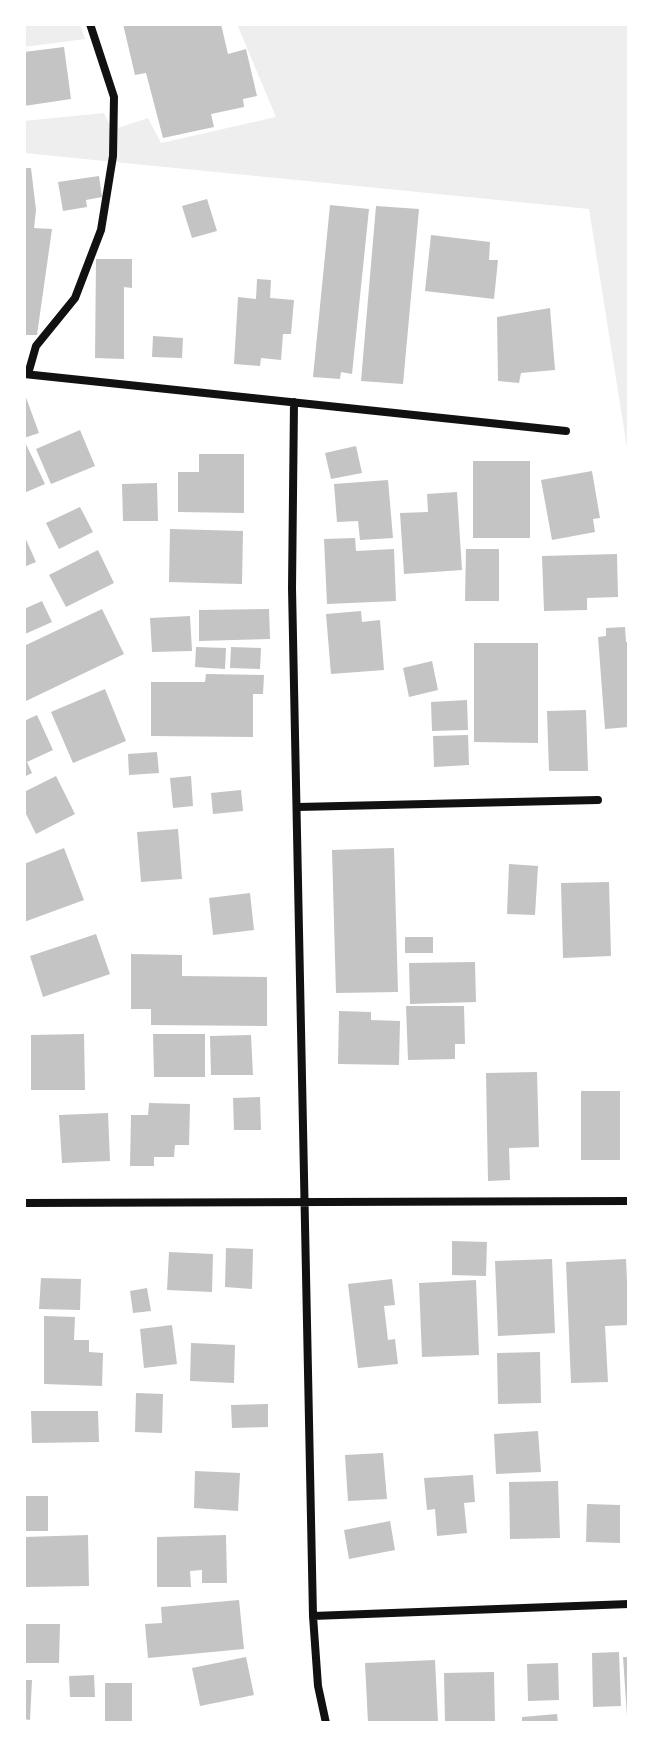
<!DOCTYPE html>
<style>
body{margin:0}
#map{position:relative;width:653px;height:1747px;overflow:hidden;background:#fff;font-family:Inter,sans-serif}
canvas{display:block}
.frame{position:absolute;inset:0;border:26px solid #fff;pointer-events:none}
</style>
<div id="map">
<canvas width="653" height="1747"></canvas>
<div class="frame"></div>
</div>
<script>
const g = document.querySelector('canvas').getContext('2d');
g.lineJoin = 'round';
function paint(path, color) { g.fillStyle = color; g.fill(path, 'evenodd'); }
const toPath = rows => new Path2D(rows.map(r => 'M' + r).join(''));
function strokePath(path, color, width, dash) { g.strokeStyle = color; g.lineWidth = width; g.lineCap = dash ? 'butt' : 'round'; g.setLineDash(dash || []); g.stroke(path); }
paint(toPath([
 [24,24,80,24,85,39,24,47],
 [237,24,629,24,629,460,589,209,24,153,24,121,104,113,112,130,148,118,161,143,276,117]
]), '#eee');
paint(toPath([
 [123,24,221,24,228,54,246,49,257,96,243,99,244,107,211,114,214,127,163,138,146,73,135,75],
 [64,47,71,99,24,106,24,52],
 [24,168,31,168,36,210,34,228,52,229,37,335,24,335],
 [99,176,102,197,86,200,87,207,63,211,58,182],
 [207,199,217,231,192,238,182,206],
 [330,205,369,209,352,374,341,372,340,379,313,377],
 [376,206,419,209,403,384,361,381],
 [431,235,490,242,489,260,498,260,494,299,425,291],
 [96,259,132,259,132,288,124,287,124,359,95,358],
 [257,279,271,280,270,298,294,300,291,334,283,334,281,360,261,358,260,366,234,364,238,297,256,299],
 [550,308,555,370,521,373,519,383,498,381,497,317],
 [153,336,183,338,182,358,152,357],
 [24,392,39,433,24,438],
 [80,430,95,466,51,484,36,449],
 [24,440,45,484,24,493],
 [356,446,362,473,331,479,325,453],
 [199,454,244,454,244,513,178,512,178,472,199,472],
 [473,461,530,461,530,538,473,538],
 [592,471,600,518,593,519,595,532,552,540,541,480],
 [388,480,393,538,360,540,358,521,337,522,334,484],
 [157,483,158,521,123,521,122,484],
 [457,492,462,570,404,574,400,513,428,512,427,494],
 [80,507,93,532,59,549,46,523],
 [170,529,243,531,242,584,169,582],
 [24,535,36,562,24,567],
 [355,538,356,551,394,549,396,601,327,604,324,539],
 [466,549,499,549,499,601,465,601],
 [98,550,114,583,66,607,49,575],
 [617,554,618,597,587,598,587,610,544,611,542,556],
 [42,601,52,622,25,634,24,609],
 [102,609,124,654,24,702,24,646],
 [269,609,270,639,199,641,199,610],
 [361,611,362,622,380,620,384,670,331,674,326,614],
 [190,616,192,651,152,652,150,618],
 [625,627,626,642,629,642,629,727,605,729,598,637,606,636,606,628],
 [474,643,538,643,538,743,474,742],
 [196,647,226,648,225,669,195,667],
 [231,647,261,648,260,669,230,668],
 [432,661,438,690,409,697,403,668],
 [206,674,264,675,263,694,253,694,253,737,151,736,151,682,205,682],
 [105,689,126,741,73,763,51,712],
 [467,700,468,730,432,731,431,702],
 [586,710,588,771,549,771,547,711],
 [37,715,53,750,27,762,32,773,24,777,24,721],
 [468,735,469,765,434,767,433,736],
 [157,752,159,773,129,775,128,754],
 [56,776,75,814,36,834,24,810,24,792],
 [191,776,193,806,173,808,170,778],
 [241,790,243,811,213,814,211,793],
 [178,829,182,879,141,882,137,832],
 [64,848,84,900,24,922,24,864],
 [394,848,398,992,336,993,332,850],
 [509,864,538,866,535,915,507,914],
 [609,882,611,956,563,958,561,883],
 [250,893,254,930,213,935,209,898],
 [96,934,110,974,43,997,30,956],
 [405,937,433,937,433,953,405,953],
 [131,954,182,955,182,976,267,977,267,1026,151,1025,151,1009,131,1009],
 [475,962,476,1002,410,1004,409,963],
 [406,1006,464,1006,465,1044,455,1044,455,1059,408,1060],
 [339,1011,371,1012,371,1020,400,1021,399,1065,338,1064],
 [84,1034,85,1090,31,1090,31,1035],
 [153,1034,205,1034,205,1077,154,1077],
 [251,1035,253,1075,211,1075,210,1036],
 [537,1072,539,1147,509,1148,510,1180,488,1181,486,1073],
 [581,1091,620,1091,620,1160,581,1160],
 [260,1097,261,1130,234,1130,233,1098],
 [149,1103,190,1104,189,1145,175,1145,174,1157,154,1157,154,1166,130,1166,131,1115,148,1115],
 [108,1113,110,1161,62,1163,59,1115],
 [452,1241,487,1242,486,1276,452,1275],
 [226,1248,253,1249,252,1289,225,1287],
 [169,1252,213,1254,212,1292,167,1290],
 [552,1259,555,1333,498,1336,495,1261],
 [626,1259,629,1325,605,1326,608,1382,571,1383,566,1262],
 [41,1278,81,1279,80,1310,39,1309],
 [392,1279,395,1305,384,1306,388,1340,395,1339,398,1364,358,1368,348,1284],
 [476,1280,479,1355,422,1357,419,1283],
 [147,1288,151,1311,133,1313,130,1291],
 [44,1316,75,1317,74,1340,89,1340,89,1352,103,1353,102,1386,44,1384],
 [172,1325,177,1364,144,1368,140,1329],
 [191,1343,235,1345,234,1383,190,1381],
 [540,1352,541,1403,498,1404,497,1353],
 [136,1393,163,1394,162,1433,135,1432],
 [268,1404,268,1427,232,1428,231,1405],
 [31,1411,98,1411,99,1442,32,1443],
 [538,1431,541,1472,496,1474,494,1434],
 [383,1453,387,1499,348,1501,345,1455],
 [195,1471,240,1473,238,1511,194,1508],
 [473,1475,475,1502,464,1503,467,1533,437,1536,435,1509,427,1510,424,1478],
 [558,1481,560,1538,510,1539,509,1482],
 [24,1496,48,1496,48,1531,24,1531],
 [587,1504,620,1505,620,1543,586,1542],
 [390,1521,395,1550,349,1559,344,1530],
 [88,1535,89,1586,24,1587,24,1537],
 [226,1535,227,1583,202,1583,202,1570,190,1571,191,1587,157,1587,157,1537],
 [239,1600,244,1649,148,1658,145,1624,162,1623,161,1607],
 [24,1624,60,1624,59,1663,24,1663],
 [619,1652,621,1706,593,1707,592,1653],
 [246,1657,254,1695,200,1706,192,1668],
 [623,1657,629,1657,629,1716,627,1716],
 [435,1660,438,1722,368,1723,365,1663],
 [558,1663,559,1700,528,1701,527,1664],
 [494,1672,495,1723,445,1723,444,1673],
 [94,1675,95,1697,70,1697,69,1676],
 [24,1680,32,1680,30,1720,24,1719],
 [105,1683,132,1683,132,1722,105,1722],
 [557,1714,558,1723,522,1723,522,1717]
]), '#c4c4c4');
strokePath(toPath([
 [24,374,566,431],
 [28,374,36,346,75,298,101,230,113,156,114,97,90,24],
 [294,402,292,588,313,1616,318,1686,326,1723],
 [298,807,598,800],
 [24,1203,629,1201],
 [313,1616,629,1604]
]), '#111', 8);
</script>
